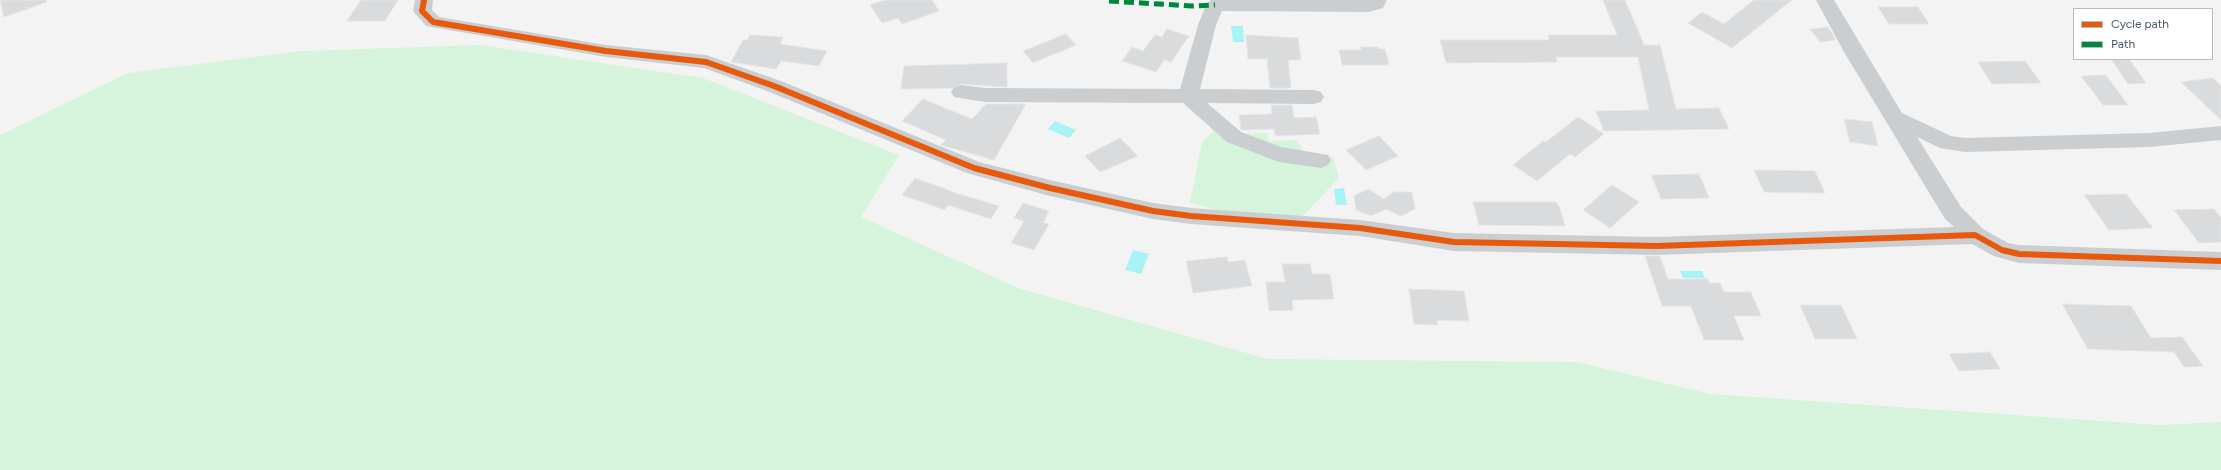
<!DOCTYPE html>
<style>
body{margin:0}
#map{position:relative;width:2221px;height:470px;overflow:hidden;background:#f4f3f3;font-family:Figtree,sans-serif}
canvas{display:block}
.legend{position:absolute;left:2073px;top:8px;width:140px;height:52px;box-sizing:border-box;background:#fff;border:1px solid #b5bdc1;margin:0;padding:5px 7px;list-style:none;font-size:12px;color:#475a63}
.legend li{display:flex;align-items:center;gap:8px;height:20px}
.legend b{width:20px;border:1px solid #b5bdc1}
</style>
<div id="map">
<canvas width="2221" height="470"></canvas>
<ul class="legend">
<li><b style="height:5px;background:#e8590c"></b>Cycle path</li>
<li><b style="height:5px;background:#00873e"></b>Path</li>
</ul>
</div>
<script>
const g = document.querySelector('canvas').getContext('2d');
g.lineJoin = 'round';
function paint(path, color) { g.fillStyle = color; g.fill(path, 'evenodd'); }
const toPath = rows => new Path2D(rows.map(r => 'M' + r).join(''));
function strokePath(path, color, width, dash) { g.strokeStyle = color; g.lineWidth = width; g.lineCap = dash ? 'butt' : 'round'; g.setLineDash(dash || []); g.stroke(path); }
paint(toPath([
 [480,45,703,78,899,155,861,217,1018,288,1268,359,1577,362,1710,394,2160,425,2221,422,2221,470,0,470,0,135,128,73,301,51],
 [1220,123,1241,134,1267,133,1269,141,1297,140,1304,153,1333,157,1339,178,1302,217,1231,213,1190,203,1202,143]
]), '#d6f4dc');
paint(toPath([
 [1231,26,1243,26,1244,42,1233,42],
 [1055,121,1076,130,1069,138,1048,129],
 [1344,188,1347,205,1336,205,1334,189],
 [1133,250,1149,254,1141,274,1125,270],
 [1680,271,1702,271,1705,278,1683,278]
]), '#a7f3f6');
const building = toPath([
 [0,0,46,0,47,2,4,17,0,0],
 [361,0,398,0,385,21,347,21,361,0],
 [885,0,932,0,939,11,902,24,898,18,882,23,870,5,885,0],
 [1603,0,1625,0,1644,45,1660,45,1676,109,1719,108,1729,129,1604,131,1596,111,1649,110,1638,57,1556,57,1557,62,1446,63,1440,40,1549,40,1548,35,1617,35,1603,0],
 [1754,0,1792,0,1732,48,1688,23,1702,12,1724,24,1754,0],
 [1878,7,1918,7,1929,24,1889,24,1878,7],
 [1828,27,1836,40,1820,42,1810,29,1828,27],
 [1167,29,1189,36,1171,62,1164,60,1156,72,1122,61,1132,47,1143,51,1155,35,1162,37,1167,29],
 [1066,34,1076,45,1033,63,1023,51,1066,34],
 [750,35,783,37,780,44,827,51,819,66,781,61,776,69,731,62,743,40,747,40,750,35],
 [1246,35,1298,38,1301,60,1288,60,1291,88,1270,88,1267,59,1248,59,1246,35],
 [1361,47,1378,47,1379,49,1385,49,1389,65,1342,65,1339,50,1361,50,1361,47],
 [2111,59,2129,59,2146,83,2128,84,2111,59],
 [2025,61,2041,83,1992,84,1978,62,2025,61],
 [1007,63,1007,87,961,84,952,88,901,89,904,66,1007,63],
 [2106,75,2128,105,2103,105,2081,76,2106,75],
 [2213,78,2221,86,2221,120,2181,82,2213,78],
 [923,99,972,119,986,104,1026,104,994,160,941,145,946,140,902,121,923,99],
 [1271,105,1292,105,1294,118,1316,117,1320,134,1275,136,1274,129,1241,130,1239,115,1272,114,1271,105],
 [1578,117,1604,134,1575,157,1570,154,1537,181,1513,165,1543,141,1546,142,1578,117],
 [1844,119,1872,122,1878,146,1850,142,1844,119],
 [1379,136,1398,156,1366,170,1346,150,1379,136],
 [1120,138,1138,156,1100,172,1085,156,1120,138],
 [1754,170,1815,171,1825,193,1764,192,1754,170],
 [1699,174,1709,198,1661,199,1651,175,1699,174],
 [915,178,956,193,999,206,991,219,948,205,945,210,902,195,915,178],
 [1612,185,1639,202,1610,228,1583,210,1612,185],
 [1368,189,1384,199,1393,192,1412,192,1415,209,1401,216,1386,209,1371,216,1356,210,1354,196,1368,189],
 [2126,194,2153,228,2109,230,2084,195,2126,194],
 [1473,202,1556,202,1559,206,1565,226,1479,225,1473,202],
 [1023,203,1049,211,1043,223,1049,224,1034,250,1011,243,1024,221,1014,218,1023,203],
 [2214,209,2221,218,2221,242,2199,243,2174,210,2214,209],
 [1645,256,1660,256,1668,279,1708,279,1710,283,1720,283,1724,292,1751,292,1761,316,1734,316,1744,340,1704,340,1691,306,1662,306,1645,256],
 [1227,257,1228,262,1245,260,1252,286,1193,293,1186,261,1227,257],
 [1282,264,1310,264,1312,274,1330,274,1334,299,1292,300,1293,310,1269,311,1266,282,1285,282,1282,264],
 [1409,289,1464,291,1469,321,1437,320,1438,325,1414,324,1409,289],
 [2062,304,2131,306,2151,338,2182,337,2203,366,2184,367,2174,352,2088,349,2062,304],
 [1800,305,1841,305,1857,339,1815,339,1800,305],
 [1990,352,2000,369,1959,371,1949,354,1990,352]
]);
paint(building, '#d9dbdc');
strokePath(building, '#e5e5e6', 1);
paint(toPath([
 [415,0,433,0,432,10,439,17,606,45,706,55,781,81,979,162,1050,180,1153,203,1191,208,1360,220,1454,233,1657,237,1954,227,1945,219,1844,52,1816,0,1834,0,1902,113,1951,136,1965,138,2149,133,2221,126,2221,140,2149,147,1965,152,1940,148,1917,137,1961,207,1983,229,2008,243,2019,245,2221,252,2221,270,2019,263,1994,256,1972,244,1657,255,1454,251,1360,236,1191,224,1153,219,1050,196,967,173,767,91,704,68,606,57,426,26,413,11,415,0],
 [1211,0,1387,0,1383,8,1369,12,1222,11,1216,25,1200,89,1314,90,1321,92,1324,97,1321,102,1314,104,1207,103,1241,132,1281,147,1328,155,1331,160,1328,165,1321,168,1279,162,1227,142,1183,103,985,102,954,97,951,92,954,87,961,85,985,88,1180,89,1198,25,1206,5,1211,0]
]), '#caced0');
strokePath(toPath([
 [1109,1,1192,6,1215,5]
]), '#00873e', 5, [10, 5]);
strokePath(toPath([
 [424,0,422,11,433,22,606,51,706,62,774,86,974,168,1050,188,1153,211,1191,216,1360,228,1454,242,1657,246,1975,235,2002,250,2019,254,2221,261]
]), '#e8590c', 6);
</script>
